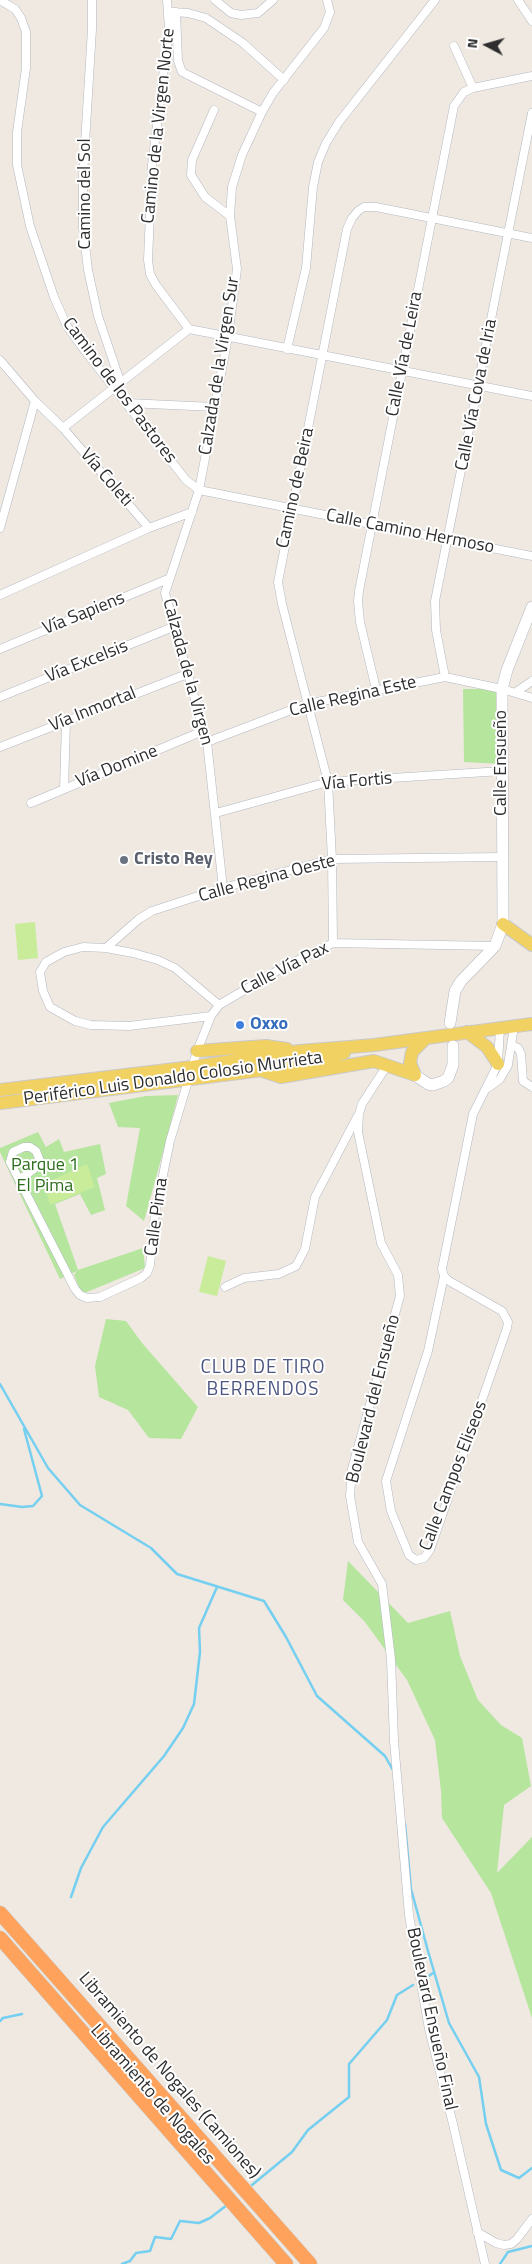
<!DOCTYPE html>
<meta charset="utf-8">
<style>
body{margin:0}
#map{position:relative;width:532px;height:2264px;overflow:hidden;background:#efe9e1;font-family:"Titillium Web",sans-serif}
canvas{display:block}
.north{position:absolute;left:462px;top:20px;width:50px;height:50px;-webkit-text-stroke:4px #fff;paint-order:stroke;rotate:276deg;font-size:14px;font-weight:700;line-height:20px;text-align:center;color:#2e2e2e}
.north::after{content:'';display:block;margin:auto;width:18px;height:22px;background:#2e2e2e;clip-path:polygon(50% 0,100% 100%,50% 72%,0 100%)}
</style>
<div id="map">
<canvas width="532" height="2264"></canvas>
<div class="north">N</div>
</div>
<script>
const g = document.querySelector('canvas').getContext('2d');
g.lineJoin = 'round';
function paint(path, color) { g.fillStyle = color; g.fill(path, 'evenodd'); }
const toPath = rows => new Path2D(rows.map(r => 'M' + r).join(''));
function strokePath(path, color, width, dash) { g.strokeStyle = color; g.lineWidth = width; g.lineCap = dash ? 'butt' : 'round'; g.setLineDash(dash || []); g.stroke(path); }
function write(font, color, halo, rows, align = 'center') {
  g.font = font + ' "Titillium Web",sans-serif'; g.lineWidth = 4; g.setLineDash([]); g.textBaseline = 'middle'; g.strokeStyle = halo; g.fillStyle = color; for (const [text, x, y, turn = 0] of rows) {
    g.save(); g.translate(x, y); g.rotate((+turn || 0) * Math.PI / 180); g.textAlign = isNaN(turn) ? turn : align; if (halo) g.strokeText(text, 0, 0); g.fillText(text, 0, 0); g.restore();
  }
}
paint(toPath([
 [463,689,502,689,502,764,464,762],
 [178,1095,168,1134,144,1221,126,1206,140,1128,118,1127,109,1103,146,1096],
 [38,1132,46,1147,59,1139,64,1152,100,1144,106,1174,97,1178,105,1210,91,1215,80,1194,55,1204,78,1270,143,1248,145,1268,82,1294,74,1275,77,1271,60,1279,0,1152,0,1148],
 [106,1319,126,1321,142,1343,198,1407,181,1439,149,1438,128,1410,99,1397,95,1366],
 [348,1561,408,1623,450,1611,460,1656,478,1700,501,1725,522,1738,531,1786,504,1805,497,1873,532,1837,532,2018,491,1893,442,1818,441,1791,435,1740,407,1680,365,1622,343,1600]
]), '#b6e59e');
paint(toPath([
 [35,922,38,958,18,960,15,924],
 [87,1164,95,1187,50,1205,44,1184],
 [208,1256,226,1261,217,1296,199,1292]
]), '#c9ec9a');
strokePath(toPath([
 [0,1384,48,1468,80,1505,151,1548,177,1574,264,1601,286,1637,317,1696,385,1756,394,1772],
 [0,1504,22,1507,33,1506,42,1496,24,1429],
 [405,1824,411,1889,428,1951,449,2023,479,2077,486,2124,501,2170,519,2178,532,2168],
 [71,1897,81,1868,103,1827,164,1756,183,1728,194,1704,200,1652,199,1628,217,1587],
 [426,1978,433,1973],
 [0,2021,3,2018,22,2014],
 [252,2185,292,2152,308,2130,349,2097,349,2064,387,2020,397,1995,413,1985],
 [122,2264,130,2261,136,2253,150,2251,155,2237,171,2239,180,2221,199,2223,210,2218,227,2205],
 [500,2264,508,2252,532,2246]
]), '#75cff0', 2.5);
const street = toPath([
 [0,0,15,9,21,18,26,32,26,68,17,132,17,165,30,226,54,297,67,326,82,347,186,480,199,490,532,556],
 [92,0,92,29,83,176,83,228,88,270,98,316,121,384],
 [167,0,169,29,152,165,148,260,150,274,156,285,189,329],
 [215,0,231,13,241,15,258,13,273,0],
 [518,0,532,21],
 [173,12,188,13,206,18,243,43,284,80],
 [176,12,178,61,182,72,262,112],
 [454,46,473,88],
 [214,110,192,160,191,175,205,197,230,216],
 [287,349,306,268,313,187,318,162,326,143,339,122,435,0],
 [0,360,35,401,63,428,189,329,532,396],
 [127,403,215,407],
 [63,428,149,528],
 [0,528,35,401],
 [0,595,149,528,192,512],
 [0,649,168,579],
 [445,677,436,630,435,601,532,113],
 [376,689,360,622,358,601,359,591,454,106,464,92,473,88,532,76],
 [516,692,532,681],
 [0,697,173,627],
 [207,742,307,704,445,677,502,689,532,698],
 [0,747,187,674],
 [64,789,66,721],
 [31,803,203,731],
 [216,813,328,782,502,771],
 [223,888,207,742,165,593,199,490,228,337,237,269,230,216,232,187,242,155,262,112,273,93,324,28,330,12,327,0],
 [333,943,332,859,328,782,282,604,278,582,347,229,352,218,358,211,364,207,376,207,532,238],
 [106,948,139,919,152,911,223,888,332,859,502,857],
 [211,1016,129,1026,91,1025,75,1021,50,1007,43,991,40,972,46,962,64,952,83,947,106,948,133,953,158,960,175,968,219,1005],
 [512,1045,518,1048,521,1054,523,1081,532,1087],
 [388,1064,362,1104,359,1114,358,1132,379,1233,381,1243,398,1275,400,1296,352,1469,350,1496,358,1542,382,1584,391,1659,394,1741,409,1915,429,2029,453,2124,485,2264],
 [488,1088,500,1079,508,1065,514,1026],
 [19,1180,38,1166,40,1161,36,1151,30,1147,24,1147,13,1152,10,1162,75,1289,80,1295,87,1298,100,1297,141,1278,147,1273,150,1265,155,1214,170,1141,197,1051,211,1016,219,1005,282,968,333,943,495,946],
 [444,1276,428,1351,386,1481,391,1511,409,1555,416,1560,424,1558,430,1550,507,1328,508,1322,502,1311,449,1281,444,1276,442,1269,473,1114,498,1064,500,1028],
 [225,1287,244,1278,279,1274,296,1266,305,1249,315,1197,357,1117],
 [477,2232,496,2243,504,2245,511,2244,517,2239,532,2219]
]);
const secondary = toPath([
 [450,1023,455,991,461,981,495,946,503,924,502,689,507,670,532,607],
 [415,1075,428,1084,433,1085,444,1081,448,1078,453,1065,453,1046]
]);
const primary = toPath([
 [503,924,532,945],
 [467,1032,487,1047,498,1064],
 [197,1051,266,1046,287,1049],
 [263,1071,281,1077,374,1061,415,1075],
 [415,1075,410,1063,412,1052,426,1038],
 [0,1090,192,1067,300,1051,374,1045,532,1024],
 [0,1103,302,1065,344,1053]
]);
const highway = toPath([
 [0,1913,310,2264],
 [0,1938,286,2264]
]);
strokePath(street, '#b4b7c1', 9);
strokePath(secondary, '#b4b7c1', 12);
strokePath(primary, '#c9c9c9', 14);
strokePath(highway, '#c9c9c9', 15);
strokePath(street, '#fff', 8);
strokePath(secondary, '#fff', 11);
strokePath(primary, '#f2d163', 12);
strokePath(highway, '#ffa35c', 14);
for (const [x, y, r, color] of [
 [124,860,5,"#6b7280"],
 [240,1025,5,"#3f7fe0"]
]) { const dot = new Path2D(); dot.arc(x, y, r, 0, 2 * Math.PI); g.fillStyle = color; g.fill(dot); strokePath(dot, '#fff', 2); }
write('18px', '#2e2e2e', '#fff', [
 ["Camino de la Virgen Norte",159,126,-84],
 ["Camino del Sol",86,194,-90],
 ["Calle Vía de Leira",405,354,-79],
 ["Calzada de la Virgen Sur",220,366,-81],
 ["Camino de los Pastores",119,391,53],
 ["Calle Vía Cova de Iria",477,395,-79],
 ["Vía Coleti",106,478,49],
 ["Camino de Beira",296,488,-78],
 ["Calle Camino Hermoso",410,532,11],
 ["Vía Sapiens",84,614,-22],
 ["Vía Excelsis",87,662,-22],
 ["Calzada de la Virgen",187,672,75],
 ["Calle Regina Este",353,697,-13],
 ["Vía Inmortal",93,710,-22],
 ["Calle Ensueño",502,763,-90],
 ["Vía Domine",117,767,-22],
 ["Vía Fortis",357,782,-5],
 ["Calle Regina Oeste",267,879,-15],
 ["Calle Vía Pax",285,969,-27],
 ["Periférico Luis Donaldo Colosio Murrieta",173,1079,-8],
 ["Calle Pima",157,1217,-82],
 ["Boulevard del Ensueño",374,1399,-76],
 ["Calle Campos Eliseos",454,1476,-69],
 ["Boulevard Ensueño Final",431,2019,78],
 ["Libramiento de Nogales (Camiones)",169,2076,49],
 ["Libramiento de Nogales",152,2095,49]
]);
write('bold 18px', '#5b616d', '#fff', [
 ["Cristo Rey",134,860]
], 'left');
write('bold 18px', '#366cbe', '#fff', [
 ["Oxxo",250,1025]
], 'left');
write('18px', '#2c6e1b', '#fff', [
 ["Parque 1",45,1166],
 ["El Pima",45,1187]
]);
g.letterSpacing = '1px';
write('19px', '#4d5680', '#fff', [
 ["CLUB DE TIRO",263,1368],
 ["BERRENDOS",263,1390]
]);
g.letterSpacing = '0px';
</script>
